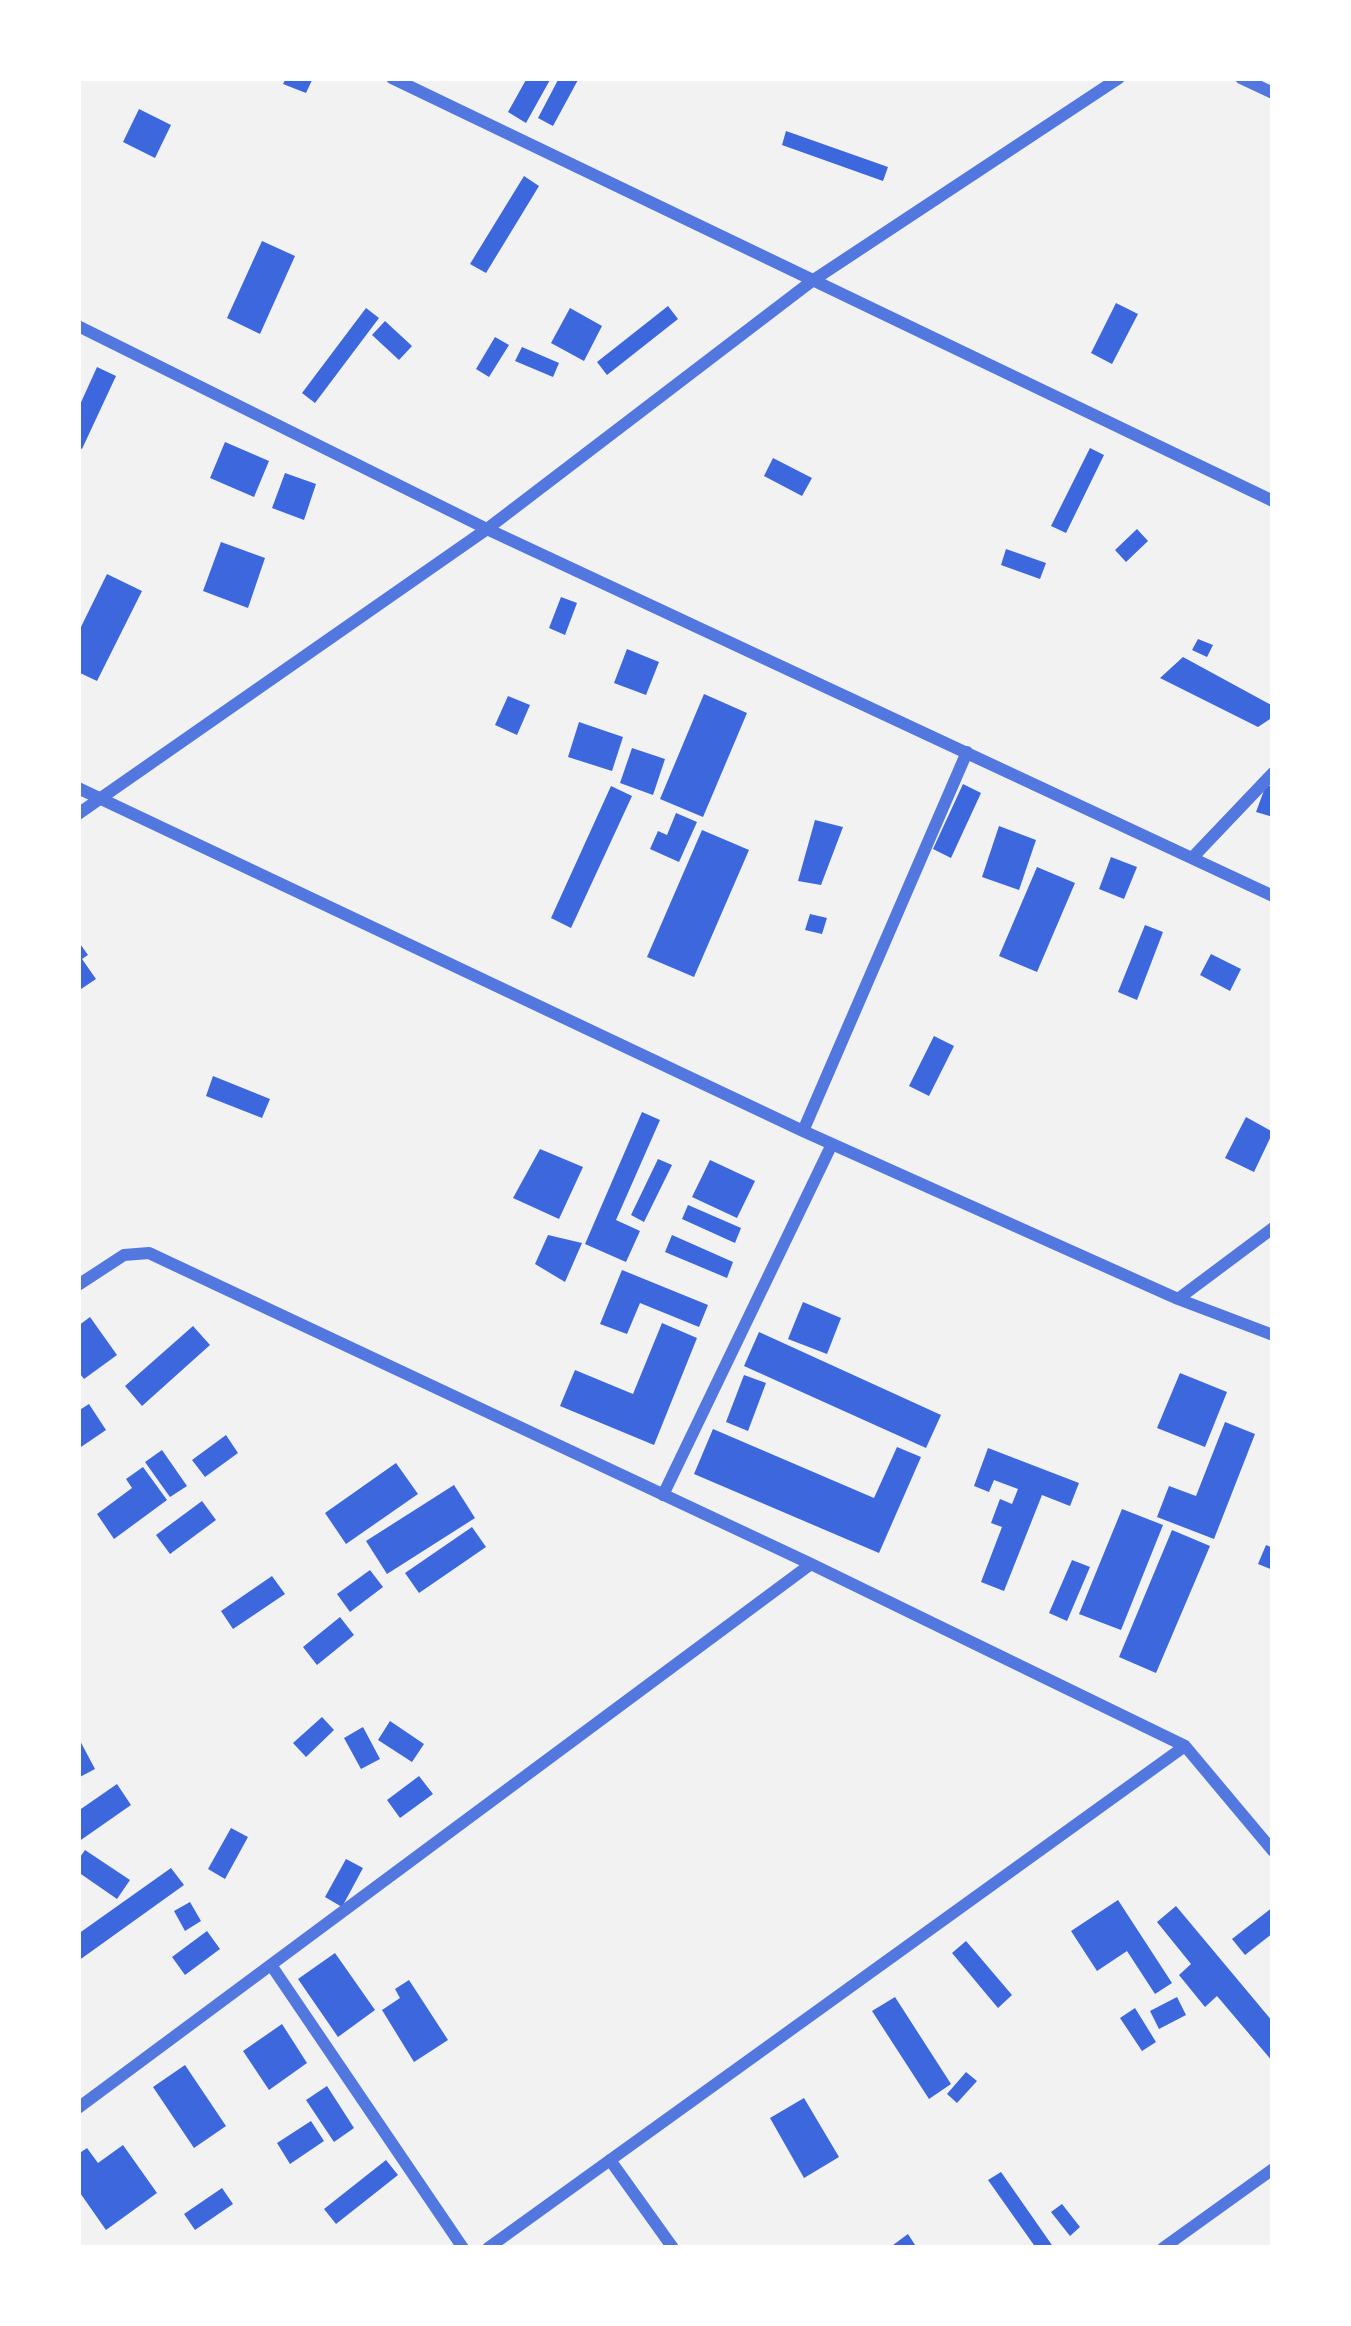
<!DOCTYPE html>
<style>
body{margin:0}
#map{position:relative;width:1351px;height:2326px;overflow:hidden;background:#f2f2f2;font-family:"Space Grotesk",sans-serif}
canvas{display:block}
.frame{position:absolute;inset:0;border:81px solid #fff;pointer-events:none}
</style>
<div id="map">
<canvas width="1351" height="2326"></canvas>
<div class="frame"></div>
</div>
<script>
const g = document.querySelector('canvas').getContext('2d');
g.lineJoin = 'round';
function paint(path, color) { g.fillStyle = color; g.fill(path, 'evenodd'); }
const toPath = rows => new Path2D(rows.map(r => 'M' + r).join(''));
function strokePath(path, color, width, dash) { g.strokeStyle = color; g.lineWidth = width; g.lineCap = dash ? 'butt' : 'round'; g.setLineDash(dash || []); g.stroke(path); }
paint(toPath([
 [286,78,313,78,306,93,283,84],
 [527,78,551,78,526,123,508,112],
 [559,78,579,78,553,126,538,118],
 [139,109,171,125,155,158,123,142],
 [786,131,888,167,883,181,782,145],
 [524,176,539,186,486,273,470,264],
 [262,241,295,256,260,334,227,318],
 [1116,303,1138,314,1112,364,1091,353],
 [668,306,678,319,607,375,597,362],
 [366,308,379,318,315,403,302,393],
 [570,308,602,326,584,361,551,343],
 [385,321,412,346,399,360,372,335],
 [495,337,509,345,489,377,476,369],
 [522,347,559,363,553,377,515,361],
 [97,367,116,376,82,449,78,447,78,409],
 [225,442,269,461,254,497,210,478],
 [1090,448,1104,455,1066,533,1051,526],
 [773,458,812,478,802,496,764,476],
 [285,473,316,484,304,520,272,508],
 [1137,529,1148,541,1126,562,1115,550],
 [221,542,265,558,248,608,203,591],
 [1006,549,1046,563,1040,579,1001,565],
 [107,574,142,591,97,681,78,672,78,633],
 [561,597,577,603,565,635,549,628],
 [1198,639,1213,645,1207,657,1192,650],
 [627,649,659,662,646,695,614,683],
 [1183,657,1273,706,1273,717,1258,727,1160,678],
 [704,694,747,713,703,817,660,799],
 [508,696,530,705,517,735,495,725],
 [579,722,623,737,612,771,568,757],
 [632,748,665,759,653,795,620,783],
 [963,784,981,793,951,858,933,849],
 [1266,785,1273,787,1273,817,1256,812],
 [611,786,632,796,571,928,551,918],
 [676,813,697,822,679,862,650,849,658,831,667,835],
 [815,820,843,827,821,885,798,881],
 [999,826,1036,840,1019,890,982,877],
 [702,830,749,850,694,977,647,957],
 [1111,857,1137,867,1124,899,1099,889],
 [1037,867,1075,883,1037,972,999,956],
 [810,914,827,918,822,934,805,930],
 [1145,925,1163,932,1137,1000,1118,992],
 [78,941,88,955,82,959,96,979,78,991],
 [1211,954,1241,969,1230,991,1200,975],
 [934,1036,954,1046,929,1096,909,1086],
 [213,1076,270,1099,262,1118,206,1096],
 [642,1112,660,1120,616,1220,640,1231,626,1262,585,1244],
 [1246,1117,1273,1132,1254,1172,1225,1158],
 [540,1149,583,1167,559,1219,513,1198],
 [658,1159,672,1165,644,1222,631,1215],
 [710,1160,755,1181,737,1218,692,1197],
 [688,1205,741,1228,735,1243,682,1219],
 [548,1235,582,1243,565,1282,535,1264],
 [672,1235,733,1262,727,1278,665,1252],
 [622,1270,708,1305,699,1327,640,1303,627,1334,600,1324],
 [803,1302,841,1318,827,1354,788,1339],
 [90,1317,117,1355,84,1379,78,1371,78,1326],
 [662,1323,697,1338,654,1445,560,1406,575,1370,633,1394],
 [193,1326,210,1345,142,1406,125,1386],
 [759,1332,941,1415,926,1448,744,1366],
 [1180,1373,1227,1392,1205,1447,1157,1428],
 [744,1375,766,1383,748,1431,726,1422],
 [89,1404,106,1430,78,1449,78,1411],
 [1225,1422,1255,1434,1214,1539,1157,1517,1169,1486,1196,1496],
 [713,1429,874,1498,897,1447,921,1457,879,1553,694,1474],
 [226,1435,238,1453,205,1477,192,1460],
 [988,1448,1079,1483,1070,1506,1042,1495,1004,1591,981,1582,1002,1527,991,1523,1000,1499,1012,1504,1018,1489,994,1480,989,1492,974,1486],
 [162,1450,187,1486,170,1497,145,1462],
 [396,1463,418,1494,346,1544,325,1513],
 [143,1467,167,1500,114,1539,97,1514,132,1488,126,1479],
 [454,1485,475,1518,387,1574,366,1541],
 [202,1501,216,1520,170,1554,156,1535],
 [1122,1509,1163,1525,1121,1630,1079,1614],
 [472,1527,486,1547,419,1593,405,1573],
 [1172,1530,1210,1546,1156,1673,1119,1657],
 [1266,1545,1273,1548,1273,1570,1258,1564],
 [1072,1560,1090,1567,1067,1621,1049,1613],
 [370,1570,383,1587,350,1612,337,1594],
 [272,1576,285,1594,233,1629,221,1611],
 [340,1617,354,1635,317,1665,303,1647],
 [322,1717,334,1730,306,1757,293,1743],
 [390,1721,424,1744,412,1762,378,1740],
 [363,1727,380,1759,361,1769,344,1738],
 [78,1737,95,1769,78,1778],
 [419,1776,433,1794,400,1818,387,1800],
 [117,1784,131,1805,78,1842,78,1811],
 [231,1828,248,1837,225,1879,208,1869],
 [85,1850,130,1880,117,1899,78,1872,78,1860],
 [346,1859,363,1868,342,1907,325,1897],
 [171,1868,184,1885,78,1961,78,1934],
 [1118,1900,1172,1983,1155,1994,1127,1951,1097,1971,1071,1931],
 [190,1902,201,1921,185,1931,174,1911],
 [1176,1906,1273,2022,1273,2062,1217,1996,1205,2007,1179,1975,1191,1964,1157,1922],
 [1273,1907,1273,1933,1245,1955,1232,1939],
 [207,1931,220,1949,185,1975,172,1957],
 [966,1941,1012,1995,998,2008,952,1953],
 [335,1953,375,2010,338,2037,298,1979],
 [409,1980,448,2040,414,2062,382,2010,400,1998,395,1989],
 [895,1997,951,2084,929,2099,872,2011],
 [1177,1997,1186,2015,1159,2029,1150,2011],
 [1135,2008,1156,2042,1142,2051,1120,2018],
 [282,2024,307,2063,269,2090,243,2051],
 [185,2065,226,2126,194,2148,153,2087],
 [966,2072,977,2081,957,2103,947,2094],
 [327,2086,354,2128,334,2142,306,2100],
 [804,2098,839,2157,804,2178,770,2118],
 [311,2121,324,2141,290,2164,277,2143],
 [123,2145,157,2193,106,2230,78,2190,78,2154,87,2148,98,2163],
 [386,2160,398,2175,336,2224,324,2209],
 [1001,2172,1054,2248,1036,2248,988,2180],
 [222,2188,233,2204,195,2230,184,2214],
 [1062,2204,1080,2227,1070,2236,1051,2212],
 [908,2234,917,2248,889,2248]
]), '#3d67dc');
strokePath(toPath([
 [392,78,1273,501],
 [1241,78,1273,93],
 [78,326,487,529,1273,896],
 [78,788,803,1131,1178,1299,1273,1335],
 [78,814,487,529,812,281,1119,78],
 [1193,857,1273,773],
 [803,1131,967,752],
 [78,1285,124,1255,149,1253,811,1564,1185,1746,1273,1851],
 [1178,1299,1273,1228],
 [663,1495,832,1144],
 [271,1965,463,2248],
 [78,2108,811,1564],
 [610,2160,673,2248],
 [488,2248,1185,1746],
 [1163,2248,1273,2169]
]), '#5277de', 12);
</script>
